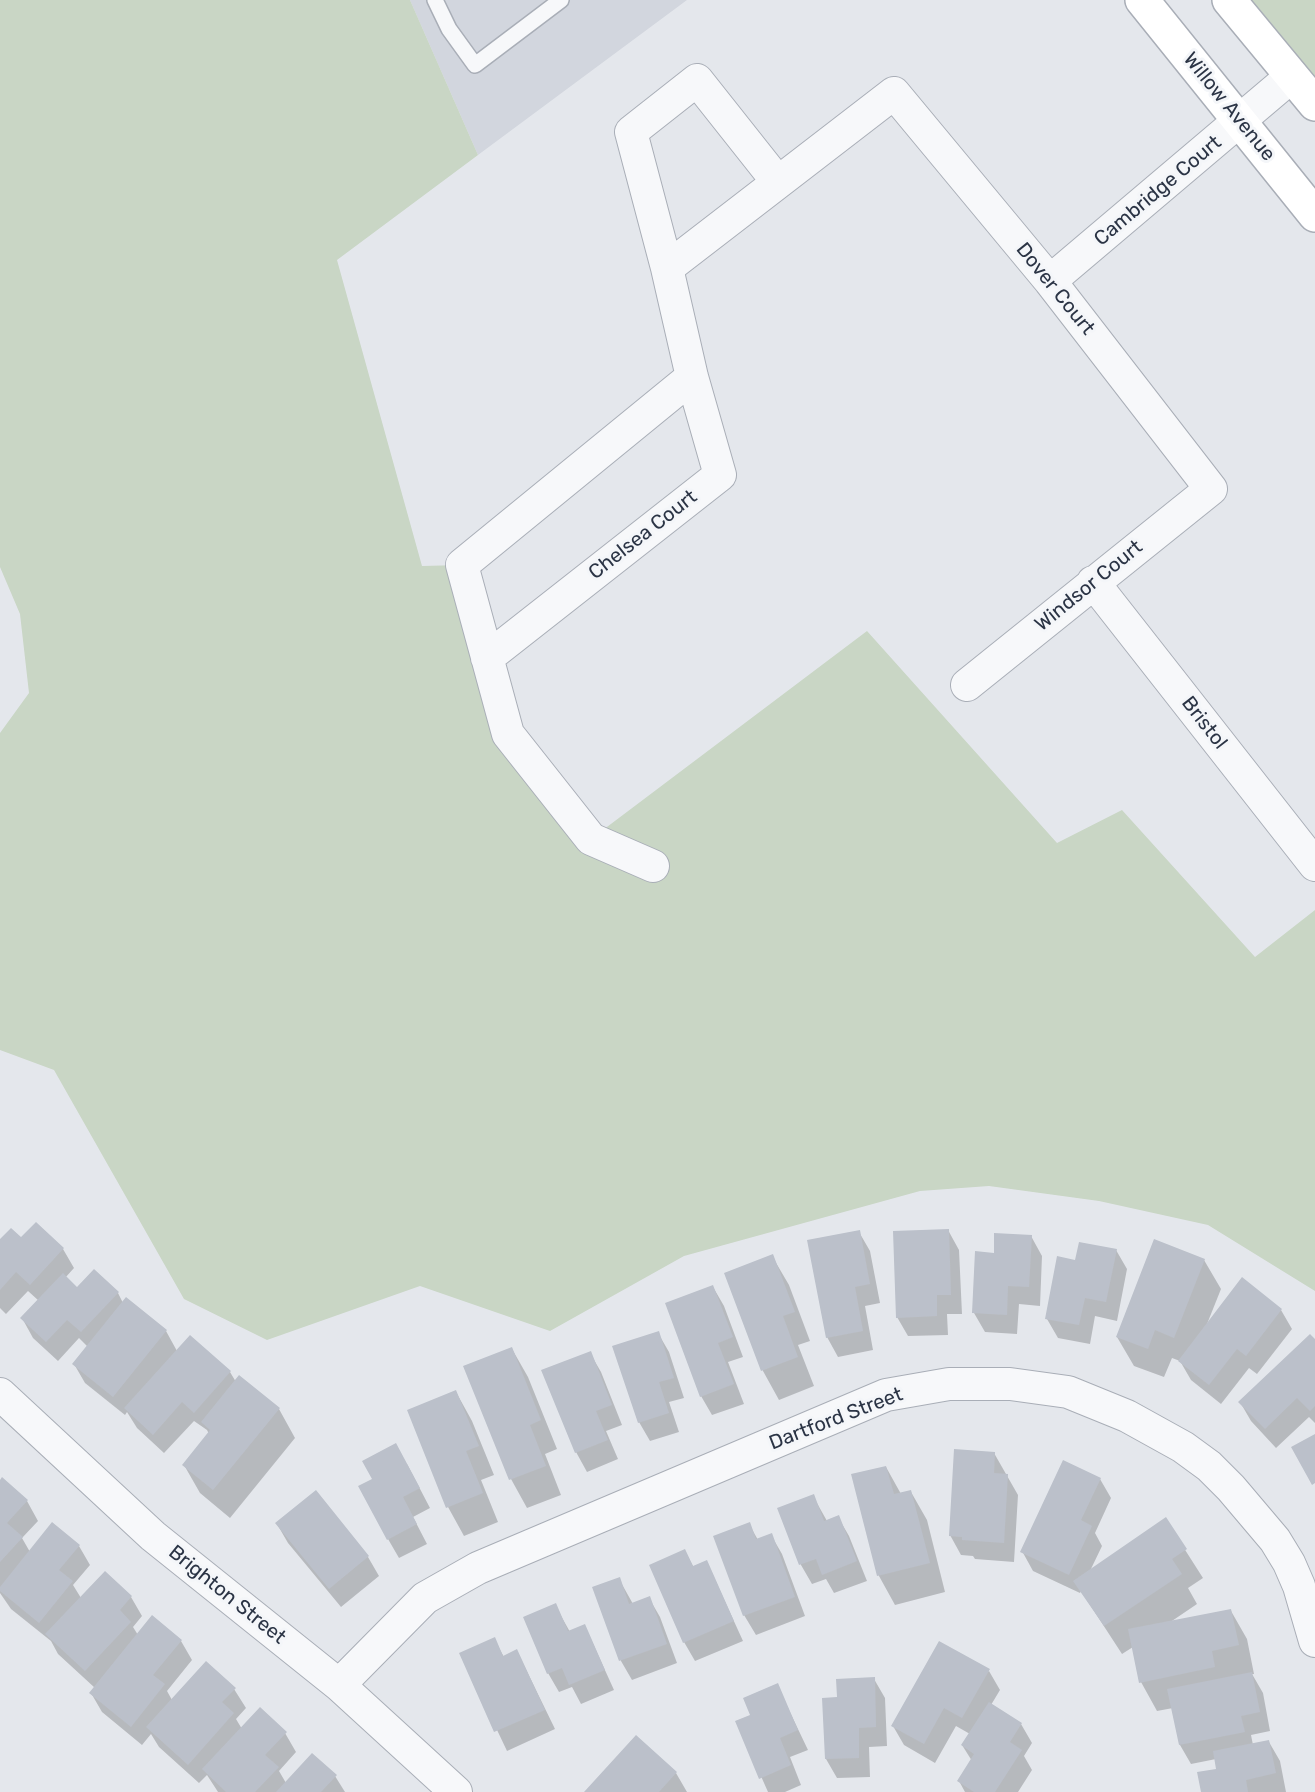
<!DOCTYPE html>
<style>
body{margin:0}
canvas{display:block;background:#e4e7ec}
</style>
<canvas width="1315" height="1792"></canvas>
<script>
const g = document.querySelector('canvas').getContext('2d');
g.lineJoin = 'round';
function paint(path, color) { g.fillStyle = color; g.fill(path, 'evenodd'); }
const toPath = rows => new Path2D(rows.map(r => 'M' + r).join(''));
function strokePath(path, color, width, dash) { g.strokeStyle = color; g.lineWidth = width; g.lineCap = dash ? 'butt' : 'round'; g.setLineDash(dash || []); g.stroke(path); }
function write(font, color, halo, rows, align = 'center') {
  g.font = font + ' Rubik,sans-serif'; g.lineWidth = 6; g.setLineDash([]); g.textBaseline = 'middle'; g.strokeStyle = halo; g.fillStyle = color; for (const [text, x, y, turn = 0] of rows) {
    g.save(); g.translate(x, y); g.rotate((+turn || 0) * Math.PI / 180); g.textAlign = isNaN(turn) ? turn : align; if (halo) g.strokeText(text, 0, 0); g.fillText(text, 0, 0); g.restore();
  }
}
paint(toPath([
 [410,0,687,0,478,155]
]), '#d2d6de');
paint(toPath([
 [0,0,410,0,478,155,337,260,422,566,462,565,508,734,591,839,867,631,1057,843,1122,810,1255,957,1315,910,1315,1291,1208,1225,1099,1201,989,1186,920,1191,684,1256,550,1331,420,1286,267,1340,184,1299,54,1070,0,1050,0,733,29,693,20,614,0,567],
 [1229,0,1315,0,1315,104]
]), '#c9d6c5');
paint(toPath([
 [36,1224,63,1249,74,1268,65,1278,77,1289,118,1293,123,1303,166,1331,177,1351,190,1337,230,1372,236,1382,279,1409,295,1438,230,1518,200,1493,184,1465,209,1434,207,1430,194,1421,164,1453,137,1428,127,1412,125,1415,85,1383,74,1364,88,1347,79,1338,58,1361,33,1338,22,1318,39,1301,28,1291,6,1314,0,1308,0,1241,21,1239],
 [948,1230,959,1250,962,1314,947,1314,948,1335,908,1336,897,1317],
 [859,1232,870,1251,880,1303,865,1306,873,1350,838,1357,827,1337],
 [1031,1236,1042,1256,1040,1306,1019,1304,1017,1334,985,1332,974,1313,995,1254],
 [1116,1250,1127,1269,1117,1321,1095,1316,1090,1344,1058,1338,1047,1319,1076,1262],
 [772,1256,789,1285,810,1341,798,1345,814,1386,779,1400,763,1371,725,1274],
 [1204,1260,1221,1289,1207,1324,1281,1310,1292,1329,1257,1374,1249,1368,1221,1404,1191,1380,1180,1361,1172,1358,1164,1377,1134,1366,1117,1337],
 [713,1287,724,1306,743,1357,728,1362,744,1404,712,1415,701,1396],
 [658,1333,669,1352,684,1398,669,1402,679,1432,650,1441,639,1422],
 [1315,1341,1315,1423,1309,1417,1276,1448,1251,1421,1240,1402],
 [512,1349,528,1377,557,1449,545,1454,561,1495,527,1508,511,1479],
 [590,1353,601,1372,622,1425,606,1431,618,1459,587,1472,576,1452],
 [456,1392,472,1421,494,1475,481,1480,498,1522,464,1536,448,1507],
 [994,1453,1018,1495,1014,1562,975,1559,973,1556,961,1555,950,1535],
 [407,1464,430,1508,413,1517,427,1544,399,1558,388,1539],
 [886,1467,901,1494,911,1492,927,1520,945,1592,895,1605,879,1576,853,1476],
 [3,1479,27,1501,38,1521,22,1538,30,1552,79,1546,90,1565,73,1585,81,1598,105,1573,131,1597,142,1616,133,1627,138,1635,181,1641,192,1660,167,1691,172,1700,234,1689,246,1708,236,1719,242,1729,285,1733,296,1752,279,1771,286,1783,335,1776,345,1792,218,1792,207,1775,199,1783,159,1747,151,1734,142,1745,102,1712,91,1693,95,1688,58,1654,51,1641,11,1609,0,1593,0,1482],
 [1100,1479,1111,1498,1095,1533,1102,1546,1090,1571,1166,1520,1203,1578,1188,1588,1197,1604,1169,1623,1231,1611,1247,1639,1254,1674,1252,1674,1263,1693,1270,1731,1251,1735,1253,1745,1269,1742,1280,1761,1286,1792,1202,1792,1218,1770,1216,1759,1191,1764,1180,1745,1173,1708,1157,1711,1141,1682,1133,1647,1122,1654,1081,1591,1080,1593,1033,1571,1022,1551],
 [316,1493,368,1557,379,1576,341,1607,288,1543,277,1524],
 [813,1496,827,1521,838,1517,849,1536,867,1581,834,1593,826,1579,812,1584,801,1565,779,1508],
 [749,1524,758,1540,771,1535,782,1554,805,1616,756,1635,744,1615],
 [685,1551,694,1568,707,1562,743,1641,695,1661,684,1642],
 [619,1579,633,1604,649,1598,660,1617,677,1663,632,1680,621,1661,594,1588],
 [555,1605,570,1632,585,1626,614,1690,581,1704,572,1687,559,1692,548,1673],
 [494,1639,504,1657,517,1651,555,1729,507,1751,461,1654],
 [989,1671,1000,1690,991,1705,1021,1724,1032,1743,1024,1756,1032,1770,1018,1792,965,1792,959,1781,972,1761,962,1745,970,1734,956,1726,935,1763,904,1745,893,1726],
 [874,1679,885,1698,887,1746,869,1747,870,1777,837,1778,826,1759,838,1698],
 [777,1685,808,1750,790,1757,801,1785,785,1792,768,1792,737,1722,752,1716],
 [676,1773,687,1792,586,1792]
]), '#0003');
paint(toPath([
 [36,1222,64,1248,30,1285,16,1272,0,1290,0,1239,11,1228,21,1237],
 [949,1229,951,1295,937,1295,937,1316,896,1318,893,1231],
 [860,1230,870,1284,855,1287,863,1331,826,1338,807,1240],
 [994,1233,1032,1235,1029,1287,1008,1286,1007,1315,972,1313,975,1251,994,1253],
 [1154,1239,1205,1259,1174,1338,1155,1330,1148,1349,1116,1337],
 [1079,1242,1117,1249,1106,1302,1085,1298,1079,1325,1045,1319,1057,1256,1075,1260],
 [773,1254,795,1312,783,1316,798,1357,761,1371,724,1273],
 [94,1269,119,1292,81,1332,67,1320,46,1342,20,1318,63,1273,77,1287],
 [1242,1277,1282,1309,1246,1356,1237,1349,1209,1385,1178,1361],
 [713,1285,733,1337,718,1343,734,1384,700,1397,665,1303],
 [126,1297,167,1330,113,1397,72,1364],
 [659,1331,674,1378,659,1382,669,1413,638,1423,612,1346],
 [1310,1334,1315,1339,1315,1406,1310,1411,1297,1398,1265,1429,1238,1402],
 [190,1335,231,1371,194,1413,182,1402,153,1435,124,1408],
 [512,1347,541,1420,530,1425,546,1466,509,1480,463,1366],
 [591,1351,612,1405,596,1411,608,1440,575,1453,541,1370],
 [239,1375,280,1408,213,1490,182,1465,210,1430,201,1422],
 [456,1390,479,1446,466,1451,483,1493,446,1508,407,1410],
 [1315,1434,1315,1483,1312,1485,1291,1447],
 [396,1443,420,1488,403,1497,417,1524,387,1540,358,1486,372,1479,362,1461],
 [954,1449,995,1452,994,1473,1008,1474,1004,1543,962,1540,962,1537,949,1536],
 [1063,1460,1101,1478,1081,1520,1092,1526,1069,1575,1020,1552],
 [886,1466,894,1494,911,1490,930,1563,877,1576,851,1474],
 [2,1477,28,1500,7,1523,23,1537,0,1562,0,1480],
 [316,1490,369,1556,329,1589,275,1523],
 [814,1494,824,1521,839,1515,857,1561,822,1575,816,1559,799,1565,777,1508],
 [1166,1517,1187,1549,1172,1559,1182,1574,1104,1626,1073,1581],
 [52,1522,80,1545,59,1570,73,1581,39,1623,0,1591,0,1587],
 [750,1522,756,1539,772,1533,795,1597,743,1616,713,1536],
 [685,1549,693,1566,707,1560,734,1621,683,1643,649,1565],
 [105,1571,132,1596,120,1610,131,1622,85,1671,45,1634],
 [620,1577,629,1604,650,1596,667,1644,619,1661,592,1587],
 [556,1603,568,1631,585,1624,605,1670,569,1685,562,1668,547,1674,523,1617],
 [1231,1609,1239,1645,1212,1651,1215,1667,1139,1683,1128,1629],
 [152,1615,182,1640,153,1675,165,1684,131,1727,89,1693],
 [495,1637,503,1656,517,1649,545,1710,494,1732,459,1653],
 [939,1641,990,1669,962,1718,944,1708,924,1744,891,1726],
 [206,1661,236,1688,222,1702,234,1713,188,1765,146,1727],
 [1252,1672,1260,1712,1241,1716,1245,1732,1179,1745,1167,1689],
 [875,1677,876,1727,859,1728,859,1758,825,1759,822,1698,837,1697,836,1679],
 [778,1683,798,1730,780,1738,791,1765,759,1779,735,1721,750,1715,743,1698],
 [989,1702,1022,1723,1010,1742,1022,1750,995,1792,974,1792,957,1781,974,1754,961,1745],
 [260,1707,287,1732,265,1755,279,1767,255,1792,226,1792,202,1769],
 [636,1735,677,1772,659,1792,584,1792],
 [1269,1740,1276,1773,1246,1780,1248,1792,1201,1792,1197,1772,1216,1769,1213,1751],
 [312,1753,337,1775,321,1792,276,1792]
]), '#bbc0ca');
const lane = toPath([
 [435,0,449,29,475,65,561,0]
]);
const street = toPath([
 [667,268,631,132,697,80,777,181],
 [1050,281,1292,76],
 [1093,582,1315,865],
 [487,658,720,475,692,377,667,268,894,93,1050,281,1211,489,967,685],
 [653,866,591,839,508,734,462,565,692,377],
 [0,1394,153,1536,339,1685,456,1792],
 [339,1685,425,1598,478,1568,886,1395,949,1384,1010,1384,1068,1392,1127,1416,1183,1447,1209,1466,1231,1488,1275,1540,1289,1563,1299,1586,1315,1641]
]);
const secondary = toPath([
 [1142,0,1315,215],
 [1229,0,1315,104]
]);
strokePath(lane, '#a9aeb7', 18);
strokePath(street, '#a9aeb7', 34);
strokePath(secondary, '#a9aeb7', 36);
strokePath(lane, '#f7f8fa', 15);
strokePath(street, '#f7f8fa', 32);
strokePath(secondary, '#fff', 33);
write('20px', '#2b3445', '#f4f6f9', [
 ["Willow Avenue",1229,107,51],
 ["Cambridge Court",1158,191,-40],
 ["Dover Court",1055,289,51],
 ["Chelsea Court",643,535,-38],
 ["Windsor Court",1089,586,-39],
 ["Bristol",1204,723,52],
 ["Dartford Street",836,1419,-21],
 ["Brighton Street",227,1595,39]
]);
</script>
